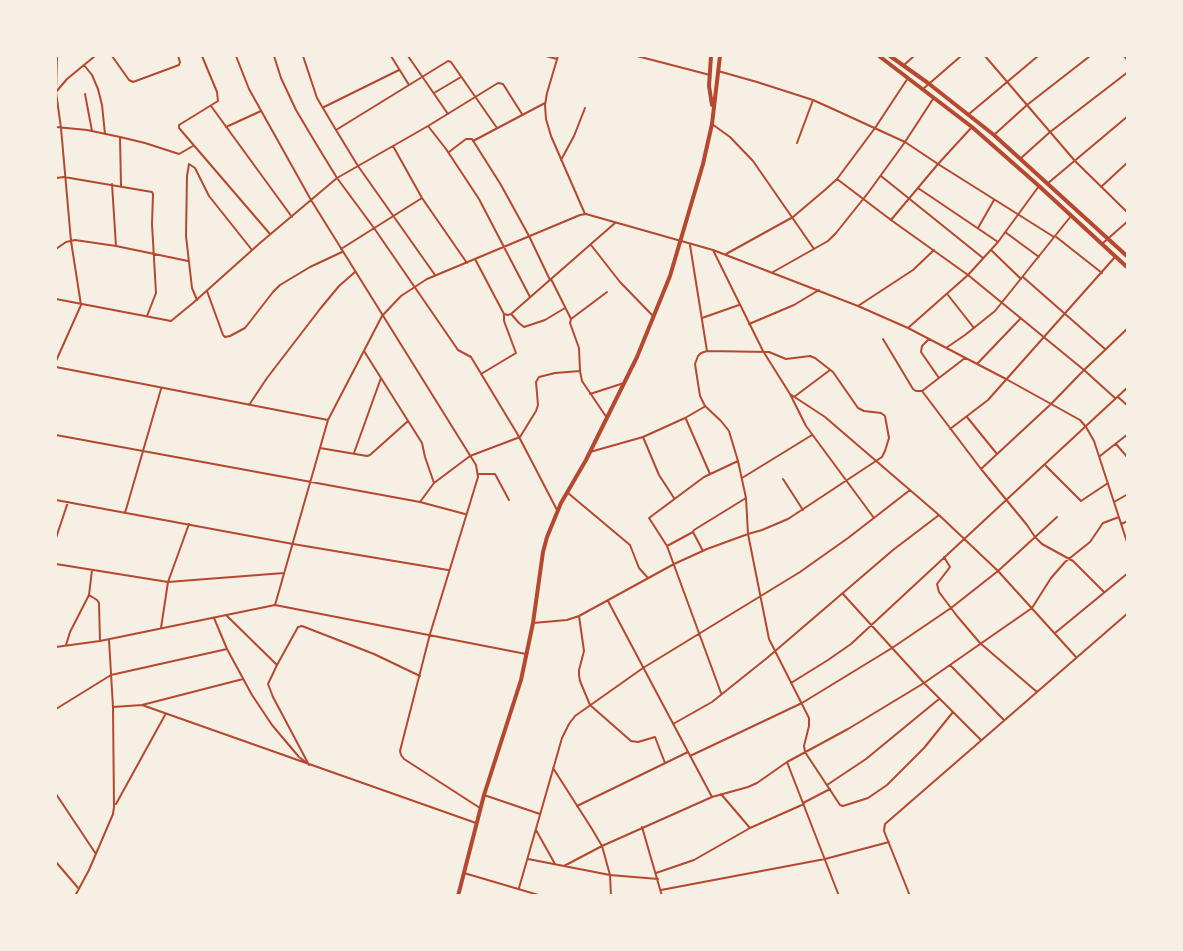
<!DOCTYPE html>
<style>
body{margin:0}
#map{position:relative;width:1183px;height:951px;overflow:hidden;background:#f6efe4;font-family:"Fira Sans Condensed",sans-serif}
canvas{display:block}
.frame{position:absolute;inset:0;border:57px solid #f6efe4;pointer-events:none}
</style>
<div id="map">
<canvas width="1183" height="951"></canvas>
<div class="frame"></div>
</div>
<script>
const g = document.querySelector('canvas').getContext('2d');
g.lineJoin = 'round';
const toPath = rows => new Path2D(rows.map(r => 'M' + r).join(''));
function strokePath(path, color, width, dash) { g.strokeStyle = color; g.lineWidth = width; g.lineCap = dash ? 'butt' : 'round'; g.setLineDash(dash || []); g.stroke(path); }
strokePath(toPath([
 [112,56,129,80,133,82,179,65,180,62,178,56],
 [202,56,217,92,218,101,179,125,179,128,270,234],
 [236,56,249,89,311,200,476,465,478,477,430,634,400,751,401,755,404,759,480,808],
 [274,56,281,78,296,110,315,142,337,178,374,228,458,350,471,357,518,435,557,510],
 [303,56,317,98,336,130,358,166,435,275],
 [391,56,409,85],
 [408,56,448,114],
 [546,56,557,59],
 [558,56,547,93,545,105,546,119,551,136,585,214],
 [637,56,710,75],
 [985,56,1075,161,1128,213],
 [1124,56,1128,61],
 [84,65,92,75,98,89,102,105,105,134],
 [904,65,914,56],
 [718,71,757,82,813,100,833,109,905,142,938,164,1054,237],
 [923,89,961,56],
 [56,92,67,79,95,56],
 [434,93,461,77],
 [85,94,92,131],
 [211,106,292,217],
 [324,107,399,70],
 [969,114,1038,56],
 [712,124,730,137,753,161,814,249],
 [428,126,446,149,479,199,530,297],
 [56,127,87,130,120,137,145,143,179,154,193,146],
 [226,127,261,111],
 [336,130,448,61,451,62,497,128],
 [995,134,1027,105,1090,56],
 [120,137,121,186],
 [473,141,545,103],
 [797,143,813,100],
 [393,146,422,198,467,263],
 [449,152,466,139,472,139,501,185,529,236,550,280],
 [1020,159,1050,132,1128,72],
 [561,160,574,136,585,108],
 [56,168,56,178,64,177,152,192,153,194,152,224,156,293,147,316],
 [881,176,983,258],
 [837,179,891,220,968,275,1084,370,1115,398],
 [112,184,116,246],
 [1047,184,1128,116],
 [1101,187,1128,162],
 [918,188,998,242],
 [891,220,938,164,972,127],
 [978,228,994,200],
 [1005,232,1039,257],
 [1055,236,1102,273],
 [1103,243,1128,221],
 [591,245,620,282,654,317],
 [690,245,707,351],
 [56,249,66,242,75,240,116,246,188,261],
 [341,249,422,198],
 [713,250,763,351,790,394,806,426,874,518],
 [991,250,1021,279],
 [726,254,793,217,826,189,837,179,875,128,908,78],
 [475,259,504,314,504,321,516,353,481,374],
 [773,272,828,241,836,233,868,193,905,142,933,99],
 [1023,277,1105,349],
 [551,279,571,319,570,323,579,348,580,371,582,381,607,418],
 [207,291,223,335,225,337,230,336,245,328,273,292,280,285,310,267,342,252],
 [948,295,974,328],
 [56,299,171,321,193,303,260,243,337,178,428,126,498,83,503,84,522,114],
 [197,300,192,288,186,236,187,176,189,164,195,168,209,196,252,250],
 [858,306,913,270,934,250],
 [504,314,508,315,511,314,615,223],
 [512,315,519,323,524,327,545,320,565,308],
 [702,318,739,305],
 [571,319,607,292],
 [749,324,794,305,819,290],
 [908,328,968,275,998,242,1039,186],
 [883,339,913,389,916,391,922,391,981,469,1027,525,1035,537,1042,544,1073,561,1104,592],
 [929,339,922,346,921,352,939,378],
 [946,348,965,335,995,311,1071,216],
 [364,351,422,443,425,457,434,483],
 [56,361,81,305,71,241,61,128,56,92,57,56],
 [977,364,1021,318],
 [56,367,328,420],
 [922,391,965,358],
 [590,394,624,383],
 [790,394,825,417,939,515,998,571,1076,657],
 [794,397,830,370],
 [1118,397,1128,406],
 [249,405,267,378,320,309,339,286,355,272],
 [967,417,997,454],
 [686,419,710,474],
 [950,429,988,400,1115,257],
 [56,435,420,502,465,514],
 [643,437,659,475,674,498],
 [1116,444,1128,458],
 [320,448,367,456,370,455,408,421],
 [590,452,643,437,685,418,704,407],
 [354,453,381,378],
 [1100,456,1128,434],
 [1045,465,1081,501,1108,483],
 [981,469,1051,404,1084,370,1128,328],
 [478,474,495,474,509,500],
 [742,478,812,435],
 [783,479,803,510],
 [568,493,630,545,639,568,648,578],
 [56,500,293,544,448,570],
 [420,502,434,483,470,456,520,437,536,411,538,405,536,382,539,377,555,373,580,371],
 [1114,502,1128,494],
 [125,513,161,389],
 [1121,524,1128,521],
 [693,532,703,551],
 [56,538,68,502],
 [667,546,693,532,694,530,746,498],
 [944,557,950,567,937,584,939,592,957,616,980,643,1037,692],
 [56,564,168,582,284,573],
 [843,594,924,683,981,740],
 [89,595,97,600,99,603,100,641],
 [608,601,712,797],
 [275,605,328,420,382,316,401,296,427,279,580,215,586,214,713,250,858,306,908,328,1006,379,1080,420,1086,427,1094,441,1128,545],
 [226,615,277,665],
 [579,616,584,651,579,670,579,675,580,681,590,705,631,741,638,742,655,737,665,763],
 [214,618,227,649,252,695,272,725,299,757,307,763],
 [533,623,567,620,579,616,674,564,707,549,748,534,762,530,788,519,882,457,885,451,889,438,885,416,881,413,864,411,858,408,833,372,815,358,810,356,786,359,769,352,707,351,701,353,698,356,695,364,700,396,705,406,721,421,729,431,738,461,746,498,748,534,769,639,809,718,809,726,804,746,805,752,840,805,843,806,868,798,887,785,924,748,953,712],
 [161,628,168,582,189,524],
 [1055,633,1128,573],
 [66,645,70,632,89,595,92,570],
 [56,647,100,641,275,605,526,654],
 [950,665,1004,720],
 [791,683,828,660,851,644,1128,387],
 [721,693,667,546,649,518,704,477,738,461],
 [142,705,243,679],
 [113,707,142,705,476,823],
 [56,709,111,675,227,649],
 [673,724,712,702,767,658,893,550,939,515],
 [690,756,802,703,892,648,951,608,998,571,1057,517],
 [787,762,839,896],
 [309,765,273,697,268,684,277,665,298,627,302,626,374,654,420,676],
 [553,768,592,829,602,846,610,875,611,896],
 [827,785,866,759,939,699],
 [56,794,96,854],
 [721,794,750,828],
 [484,795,540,814],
 [803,803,830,789],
 [116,804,165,715],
 [577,806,688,752],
 [642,827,662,896],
 [536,830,555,864],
 [528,859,610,875,658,879],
 [56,862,79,889],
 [564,866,602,846,712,797,748,787,757,783,787,762,848,729,924,683,1032,608,1051,578,1065,562,1090,542,1103,523,1119,517],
 [464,873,542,896],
 [656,873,694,860,750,828,804,804],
 [519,888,562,738,569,724,575,716,643,668,800,572,848,538,910,490],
 [661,890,825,859,889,842],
 [75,896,89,870,113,814,114,807,113,707,109,640],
 [910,896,884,831,885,824,1128,613]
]), '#b5482f', 2);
strokePath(toPath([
 [879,56,972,127,1039,186,1128,268],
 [890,56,928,83,994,135,1128,257]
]), '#b5482f', 4);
strokePath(toPath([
 [711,56,709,86,712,105],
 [458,896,484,795,521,680,533,623,543,552,547,537,561,503,586,460,637,357,670,276,703,164,712,124,720,56]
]), '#b5482f', 4);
</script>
